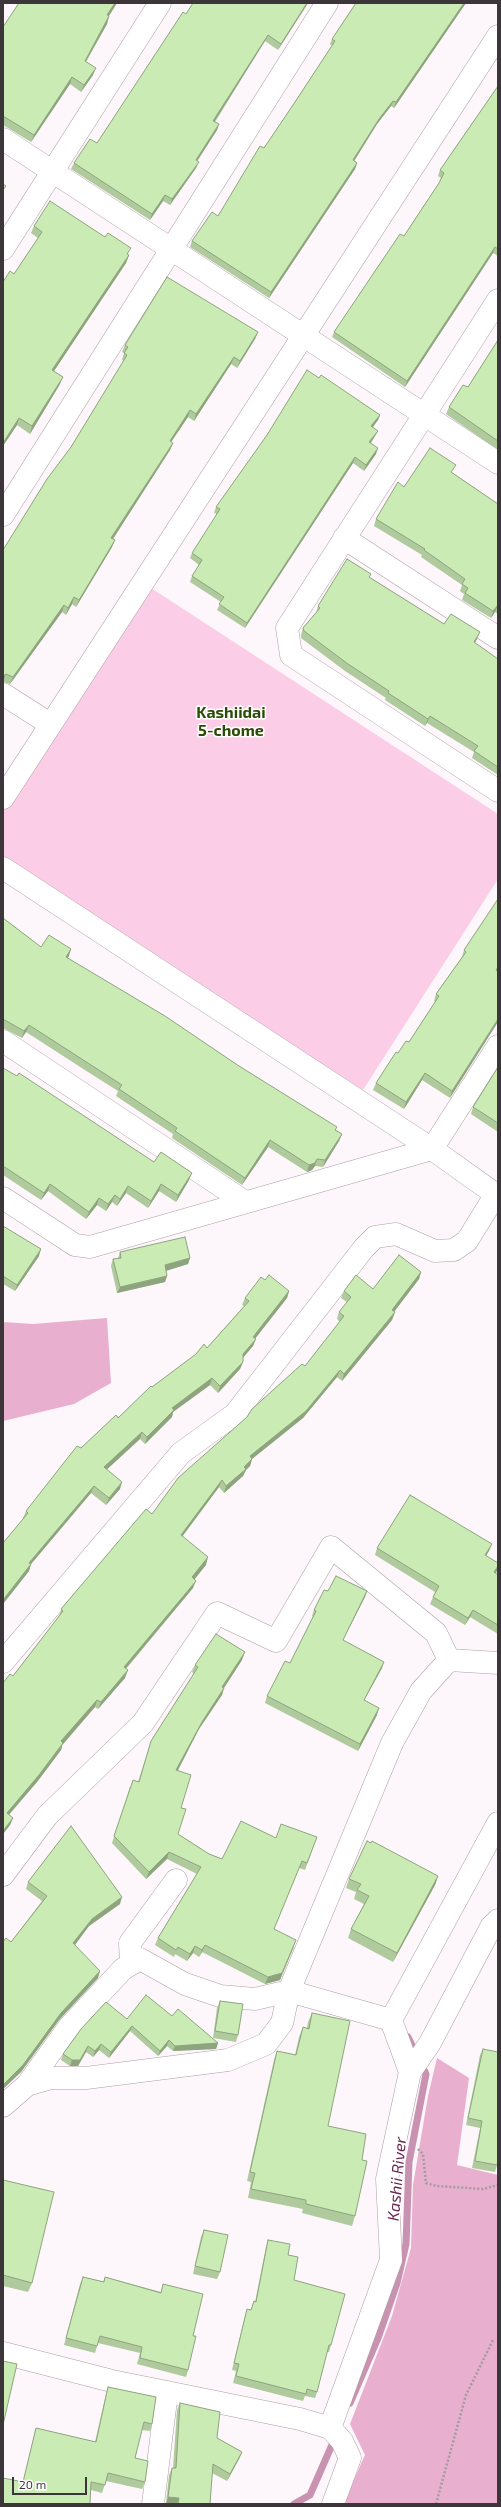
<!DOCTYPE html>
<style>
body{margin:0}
#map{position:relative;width:501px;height:2507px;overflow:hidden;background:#fdf6fa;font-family:"Exo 2",sans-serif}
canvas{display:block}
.frame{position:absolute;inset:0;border:4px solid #3c3539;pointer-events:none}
.scale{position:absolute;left:12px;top:2477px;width:75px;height:18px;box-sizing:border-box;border:2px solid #3c3539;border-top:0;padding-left:5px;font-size:12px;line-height:14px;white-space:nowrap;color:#3c3539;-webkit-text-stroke:3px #fff;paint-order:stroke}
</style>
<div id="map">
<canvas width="501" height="2507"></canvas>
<div class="frame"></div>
<div class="scale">20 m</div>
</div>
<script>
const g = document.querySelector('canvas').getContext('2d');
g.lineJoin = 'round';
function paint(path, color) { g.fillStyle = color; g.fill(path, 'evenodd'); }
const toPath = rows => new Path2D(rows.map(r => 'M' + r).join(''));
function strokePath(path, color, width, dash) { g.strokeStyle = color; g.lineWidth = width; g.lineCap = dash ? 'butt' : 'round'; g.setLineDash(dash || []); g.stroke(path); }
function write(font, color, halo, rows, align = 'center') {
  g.font = font + ' "Exo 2",sans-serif'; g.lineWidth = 3; g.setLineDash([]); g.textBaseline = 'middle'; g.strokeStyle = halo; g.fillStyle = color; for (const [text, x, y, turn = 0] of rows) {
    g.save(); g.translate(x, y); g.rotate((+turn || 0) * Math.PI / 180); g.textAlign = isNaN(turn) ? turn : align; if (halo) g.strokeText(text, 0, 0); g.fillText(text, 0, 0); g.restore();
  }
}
paint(toPath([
 [151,588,498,814,498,879,363,1090,3,862,3,807]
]), '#fccde7');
paint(toPath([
 [107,1318,111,1383,74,1404,3,1421,3,1322,33,1324],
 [437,2058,469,2078,457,2165,498,2175,498,2504,343,2504,365,2455,350,2424,392,2316,411,2248,413,2185,428,2096]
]), '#e9afcf');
strokePath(toPath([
 [350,2403,378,2338,397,2283,406,2244,409,2162,426,2074,408,2037],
 [294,2504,310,2495,335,2438]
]), '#ca92b1', 7);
const minor = toPath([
 [3,139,498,463],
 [3,249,160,3],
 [498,300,287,628,291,655,498,791],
 [3,515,327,3],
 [344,538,498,638],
 [3,694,50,724],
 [3,798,498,36],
 [3,868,432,1149,498,1196],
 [3,1041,245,1202],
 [3,1198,75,1245,90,1247,432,1149,498,1046],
 [3,1662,181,1453,235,1414,364,1248,375,1237,396,1234,435,1251,454,1250,467,1241,496,1194],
 [3,1875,47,1816,143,1723,217,1613,276,1641,331,1547,436,1633,449,1660],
 [131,1964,130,1943,176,1880],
 [410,2072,430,2043,491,1927,498,1920],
 [27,2085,69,2027,123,1969,140,1959,185,1984,220,1996,255,1999,289,1991,391,2020],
 [3,2106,27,2085,51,2078,86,2078,228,2060,266,2044,282,2023,289,1991,392,1743,421,1691,449,1660,498,1663],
 [3,2353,112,2381,300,2419,330,2428,342,2441,350,2458,333,2504],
 [330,2428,391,2260,387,2179,410,2072,391,2020,498,1823],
 [153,2504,167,2392]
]);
strokePath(minor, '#af9ea7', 23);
strokePath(toPath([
 [418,2149,423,2154,426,2183,436,2186,483,2189,498,2185],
 [436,2504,466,2395,493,2340]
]), '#a29b9f', 2.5, [2, 2]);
strokePath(minor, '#fff', 22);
paint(toPath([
 [19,3,117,3,109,16,107,24,86,62,93,75,81,92,70,84,31,142,3,125,3,27],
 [308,3,278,50,265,41,215,122,219,124,217,130,197,161,196,168,170,205,163,201,150,220,71,169,74,163,97,143,186,14],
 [356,3,466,3,394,108,391,106,377,124,354,161,357,163,355,169,269,298,190,247,192,241,218,216,264,148,295,102,332,46,330,44,332,39],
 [498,86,498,256,493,253,405,387,332,337,334,332,404,236,439,183,441,178,438,176,440,170],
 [34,226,129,255,126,263,54,371,60,384,30,434,17,425,3,446,3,282,14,274,38,238,31,233],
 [258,332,255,339,237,368,231,364,194,421,188,417,171,442,173,443,170,450,113,539,115,540,112,547,76,607,72,604,66,615,62,612,10,684,3,682,71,447,124,361,122,360,124,353,122,352,125,345],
 [498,340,498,450,446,414,449,407,468,387],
 [380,415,378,420,373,427,378,431,375,436,371,443,376,454,364,471,353,463,245,628,217,610,221,602,190,582,192,576,199,565,190,558,192,553,217,514,214,513,216,507],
 [453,473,498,504,498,614,495,612,491,618,462,600,464,594,460,591,462,585,421,557,422,555,374,526,376,519,404,487],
 [369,577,444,624,477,639,475,643,498,659,498,775,472,758,474,752,427,723,425,726,385,700,386,698,345,671,301,638,301,635,303,628,316,613,318,606],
 [498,899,498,970,450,1098,422,1080,404,1109,373,1090,376,1083,398,1053,409,1042,435,1002,434,1001,436,994,462,957,464,950],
 [3,918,41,947,69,956,67,958,239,1066,342,1134,339,1141,323,1167,315,1166,312,1170,307,1172,268,1147,242,1185,172,1138,173,1134,116,1096,118,1091,88,1072,26,1032,22,1038,3,1028],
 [498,1067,498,1132,471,1114,473,1107],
 [3,1068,154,1162,189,1180,176,1202,159,1191,148,1208,126,1193,117,1206,112,1202,106,1211,97,1205,86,1219,48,1191,41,1200,3,1175],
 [3,1226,39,1256,15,1291,3,1284],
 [120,1252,190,1258,188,1264,166,1271,167,1276,165,1282,117,1293,111,1266,113,1259,118,1258],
 [421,1272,419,1279,394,1312,395,1312,392,1320,342,1381,337,1377,303,1418,252,1459,250,1466,246,1470,243,1476,224,1493,219,1487,182,1537,206,1565,194,1579,193,1588,126,1669,125,1678,98,1709,95,1707,63,1743,61,1750,37,1782,9,1815,13,1818,10,1825,3,1834,13,1676,59,1617,61,1609,152,1514,247,1417,305,1366,340,1322,337,1319,339,1312,347,1302,341,1298,344,1291,373,1289],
 [265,1280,289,1291,287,1298,255,1338,253,1346,243,1358,243,1362,240,1369,218,1393,210,1385,173,1412,172,1417,145,1444,140,1439,107,1469,120,1489,106,1505,91,1493,31,1564,29,1571,3,1604,3,1543,24,1518,23,1518,26,1511,81,1448,118,1418,152,1387,207,1348,244,1306,242,1305,245,1298],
 [377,1548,489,1551,486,1556,498,1563,498,1568,495,1573,498,1575,498,1634,470,1617,465,1625,430,1604,433,1597,435,1592,375,1555],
 [328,1591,367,1591,365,1597,343,1640,382,1668,364,1700,377,1715,358,1751,265,1703,267,1696,290,1663,313,1617,312,1616,314,1610],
 [242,1660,224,1688,222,1695,199,1729,177,1771,181,1808,178,1834,209,1854,222,1859,276,1838,317,1837,305,1870,299,1868,274,1929,294,1947,280,1980,265,1984,202,1952,199,1957,193,1953,187,1961,175,1954,174,1957,155,1945,158,1938,197,1874,167,1859,146,1879,112,1843,130,1787,138,1782,151,1741,194,1674,192,1672,195,1665],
 [438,1876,435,1885,393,1962,348,1938,351,1929,364,1904,354,1899,356,1892,346,1888,349,1879],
 [28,1882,120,1904,89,1926,75,1945,98,1978,59,2020,21,2072,3,2089,3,1942,11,1942,42,1901,26,1889],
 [220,2001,238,2035,236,2042,213,2038,217,2008],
 [312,2013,328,2126,362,2160,355,2216,352,2226,302,2213,303,2209,248,2198,251,2182,247,2181,274,2060,277,2051,295,2055,299,2037,303,2027,307,2028,308,2022],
 [172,2016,218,2043,216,2049,173,2051,167,2046,158,2056,130,2031,109,2058,99,2050,93,2057,86,2052,78,2066,70,2066,61,2060,63,2054,127,2019],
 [483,2049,497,2165,495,2172,472,2168,480,2128,466,2125,480,2055],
 [3,2180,32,2283,28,2292,3,2286],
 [204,2230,220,2272,217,2279,193,2274,201,2237],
 [268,2240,288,2255,294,2280,331,2345,329,2352,327,2352,317,2392,315,2398,305,2396,303,2401,233,2383,236,2371,232,2370,245,2316,247,2309,251,2310,254,2301,255,2302,266,2247],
 [83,2277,103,2282,105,2277,161,2292,163,2284,193,2336,188,2370,186,2377,137,2364,140,2353,98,2343,95,2353,64,2345,80,2284],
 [108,2387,152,2424,150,2431,142,2430,135,2458,145,2482,142,2489,106,2481,102,2493,91,2490,23,2482,34,2436,36,2428,95,2442,106,2394],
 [180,2403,217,2438,242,2452,239,2459,227,2481,212,2473,210,2504,166,2504,169,2475,172,2468,173,2468,177,2410]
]), '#afca9c');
paint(toPath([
 [115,3,117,3,105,22,107,15],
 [307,3,308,3,278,50,281,44],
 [464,3,466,3,394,108,396,102],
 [109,16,107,24,82,68,85,61],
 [268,35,265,41,211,127,213,121],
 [96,68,93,75,81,92,84,85],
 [72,77,70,84,31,142,34,135],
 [393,101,391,106,377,124,351,166,353,160,379,119],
 [219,124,217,130,194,166,196,160],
 [199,162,196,168,170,205,172,199],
 [357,163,355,169,269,298,271,292],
 [165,195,163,201,150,220,152,214],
 [495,247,493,253,405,387,407,381],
 [129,255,126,263,50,377,52,370],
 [258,332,255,339,237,368,240,361],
 [234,357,231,364,194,421,196,414],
 [63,377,60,384,30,434,32,426],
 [190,410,188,417,167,448,170,441],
 [380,415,378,420,369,432,371,426],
 [19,418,17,425,3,446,3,443],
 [378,431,375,436,367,448,369,442],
 [173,443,170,450,109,545,111,538],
 [378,448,376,454,364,471,366,465],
 [355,457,353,463,245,628,247,623],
 [115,540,112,547,76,607,79,600],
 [74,597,72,604,66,615,68,608],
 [64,605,62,612,10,684,13,677],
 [498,605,495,612,491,618,493,611],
 [480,632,477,639,471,649,474,642],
 [6,674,3,682,3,676],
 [430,716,427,723,425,726,428,719],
 [71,949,69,956,63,964,66,957],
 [498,1019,498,1022,450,1098,452,1091],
 [29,1025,26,1032,22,1038,24,1031],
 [425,1073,422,1080,404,1109,406,1102],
 [342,1134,339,1141,323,1167,325,1160],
 [270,1140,268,1147,242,1185,245,1178],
 [317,1159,315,1166,312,1170,307,1172,309,1165],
 [192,1173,189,1180,176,1202,178,1195],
 [50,1184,48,1191,41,1200,44,1193],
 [161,1184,159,1191,148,1208,151,1201],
 [128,1186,126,1193,117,1206,120,1199],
 [115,1195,112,1202,106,1211,108,1204],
 [99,1198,97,1205,86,1219,89,1212],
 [41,1249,39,1256,15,1291,17,1285],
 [190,1258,188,1264,162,1272,165,1265],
 [421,1272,419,1279,390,1317,392,1310],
 [167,1276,165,1282,117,1293,120,1287],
 [289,1291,287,1298,251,1344,253,1337],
 [395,1312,392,1320,342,1381,344,1374],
 [256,1339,253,1346,240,1361,243,1354],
 [243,1362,240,1369,218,1393,220,1386],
 [340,1370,337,1377,303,1418,247,1463,250,1456],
 [212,1378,210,1385,173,1412,172,1417,145,1444,147,1437,172,1408],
 [142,1432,140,1439,102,1474,104,1467],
 [252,1459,250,1466,246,1470,243,1476,224,1493,226,1486,244,1467],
 [222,1480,219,1487,178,1542,181,1535],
 [122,1482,120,1489,106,1505,109,1498],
 [94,1486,91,1493,26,1570,29,1563],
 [492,1544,489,1551,482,1562,485,1555],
 [208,1557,206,1565,190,1585,192,1577],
 [31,1564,29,1571,3,1604,3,1600],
 [498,1566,497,1571,492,1580,494,1572],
 [196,1581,193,1588,121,1674,124,1667],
 [367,1591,365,1597,340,1646,343,1640],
 [473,1610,470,1617,465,1625,468,1618],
 [245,1652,242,1660,220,1694,222,1687],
 [384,1662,382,1668,361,1706,364,1700],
 [128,1670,125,1678,98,1709,101,1702],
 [224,1688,222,1695,199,1729,174,1778,176,1770,202,1722],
 [97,1700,95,1707,59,1749,61,1741],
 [379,1708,377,1715,358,1751,360,1744],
 [63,1743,61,1750,37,1782,4,1820,7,1813],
 [13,1818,10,1825,3,1834,3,1831],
 [169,1852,167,1859,146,1879,149,1872],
 [438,1876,435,1885,393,1962,397,1953],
 [122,1897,120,1904,89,1926,71,1950,73,1943,92,1919],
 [296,1940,280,1980,265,1984,268,1977],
 [205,1945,202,1952,199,1957,202,1950],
 [195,1946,193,1953,187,1961,190,1954],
 [100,1971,98,1978,59,2020,21,2072,3,2089,4,2084,61,2013],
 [132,2026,130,2031,109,2058,111,2052],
 [169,2040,167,2046,158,2056,160,2051],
 [218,2043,216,2049,173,2051,175,2046],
 [101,2044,99,2050,93,2057,95,2051],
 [88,2046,86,2052,78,2066,70,2066,72,2060],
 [242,2452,239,2459,227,2481,230,2474],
 [168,2497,179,2498,177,2504,166,2504]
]), '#8ea47f');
const building = toPath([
 [19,3,115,3,107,15,109,16,85,61,96,68,84,85,72,77,34,135,3,116,3,27,19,3],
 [193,3,307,3,281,44,268,35,213,121,219,124,196,160,199,162,172,199,165,195,152,214,74,163,90,139,97,143,183,12,186,14,193,3],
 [356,3,464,3,396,102,393,101,379,119,353,160,357,163,271,292,192,241,212,212,218,216,260,146,264,148,295,102,335,41,332,39,356,3],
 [498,86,498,249,495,247,407,381,334,332,400,234,404,236,439,183,444,173,440,170,498,86],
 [3,184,6,186,3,190,3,184],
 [50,201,105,237,108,233,131,248,127,254,129,255,52,370,63,377,32,426,19,418,3,443,3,282,10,271,14,274,42,232,34,226,50,201],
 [167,277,258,332,240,361,234,357,196,414,190,410,170,441,173,443,111,538,115,540,79,600,74,597,68,608,64,605,13,677,6,674,3,676,3,550,47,479,71,447,127,355,124,353,128,347,125,345,167,277],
 [498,340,498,441,449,407,463,385,468,387,498,340],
 [307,370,319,378,321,375,380,415,371,426,378,431,369,442,378,448,366,465,355,457,247,623,219,604,224,597,192,576,202,560,192,553,220,509,216,507,267,435,307,370],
 [430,448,456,465,451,472,498,504,498,605,493,611,465,593,468,588,462,584,465,579,424,550,425,549,376,519,398,482,404,487,430,448],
 [347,559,371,574,369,577,444,624,451,614,480,632,474,642,498,659,498,767,474,751,478,746,430,716,428,719,388,693,389,691,348,664,304,631,303,628,320,608,318,606,347,559],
 [498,899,498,967,496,970,498,972,498,1019,452,1091,425,1073,406,1102,376,1083,396,1052,398,1053,406,1041,409,1042,439,996,436,994,466,952,464,950,498,899],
 [3,918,41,947,49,935,71,949,66,957,165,1016,239,1066,337,1127,335,1130,342,1134,325,1160,317,1159,315,1163,309,1165,270,1140,245,1178,175,1131,177,1128,119,1089,122,1085,29,1025,24,1031,3,1019,3,918],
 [498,1067,498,1123,473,1107,498,1067],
 [3,1068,17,1076,19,1073,154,1162,161,1152,192,1173,178,1195,161,1184,151,1201,128,1186,120,1199,115,1195,108,1204,99,1198,89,1212,50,1184,44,1193,3,1166,3,1068],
 [3,1226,41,1249,17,1285,3,1276,3,1226],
 [185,1237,190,1258,165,1265,167,1276,120,1287,113,1259,121,1258,120,1252,185,1237],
 [399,1255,421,1272,392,1310,395,1312,344,1374,340,1370,306,1411,250,1456,252,1459,244,1467,246,1469,226,1486,222,1480,181,1535,208,1557,192,1577,196,1581,124,1667,128,1670,101,1702,97,1700,61,1741,63,1743,39,1775,7,1813,13,1818,3,1831,3,1683,10,1674,13,1676,63,1611,61,1609,146,1509,152,1514,178,1478,247,1417,252,1409,302,1364,305,1366,344,1316,339,1312,351,1297,344,1291,356,1275,373,1289,399,1255],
 [269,1275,289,1291,253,1337,256,1339,243,1354,243,1362,220,1386,212,1378,172,1408,174,1410,147,1437,142,1432,104,1467,122,1482,109,1498,94,1486,29,1563,31,1564,3,1600,3,1543,28,1513,26,1511,77,1446,81,1448,116,1415,118,1418,151,1386,152,1387,196,1354,204,1344,207,1348,249,1301,245,1298,261,1277,265,1280,269,1275],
 [410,1495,492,1544,485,1555,498,1563,498,1566,494,1572,498,1575,498,1625,473,1610,468,1618,433,1597,439,1586,377,1548,410,1495],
 [336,1576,367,1591,343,1640,384,1662,364,1700,379,1708,360,1744,267,1696,285,1661,290,1663,316,1611,314,1610,324,1590,328,1591,336,1576],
 [216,1634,245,1652,222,1687,224,1688,202,1722,176,1770,191,1775,181,1808,186,1809,178,1834,209,1854,222,1859,241,1821,276,1838,281,1824,317,1837,307,1863,302,1861,274,1929,296,1940,282,1973,268,1977,205,1945,202,1950,195,1946,190,1954,178,1947,176,1950,158,1938,201,1867,169,1852,149,1872,114,1836,133,1780,139,1782,151,1741,198,1667,195,1665,216,1634],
 [71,1826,122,1897,92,1919,73,1943,100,1971,61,2013,23,2065,4,2084,3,2083,3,1942,6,1938,11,1942,47,1896,28,1882,71,1826],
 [367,1841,371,1843,372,1841,438,1876,397,1953,351,1929,369,1896,357,1890,361,1884,349,1879,367,1841],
 [146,1995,172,2016,178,2009,218,2043,175,2046,169,2040,160,2051,132,2026,111,2052,101,2044,95,2051,88,2046,80,2060,72,2060,63,2054,81,2029,106,2002,127,2019,146,1995],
 [220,2001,243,2004,238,2035,215,2031,220,2001],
 [312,2013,350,2021,328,2126,366,2134,362,2160,367,2161,355,2216,306,2204,306,2200,251,2189,255,2173,250,2172,277,2051,296,2055,303,2027,309,2029,312,2013],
 [483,2049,498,2052,498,2160,497,2165,475,2161,482,2121,468,2118,483,2049],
 [3,2180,54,2192,32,2283,3,2275,3,2180],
 [204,2230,228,2235,220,2272,195,2266,204,2230],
 [268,2240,290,2244,288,2255,298,2257,294,2280,345,2294,331,2345,329,2345,317,2392,307,2389,306,2394,236,2376,239,2364,234,2363,247,2309,251,2310,254,2301,256,2302,268,2240],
 [83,2277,104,2282,105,2277,161,2293,163,2284,203,2294,193,2336,196,2336,188,2370,140,2358,142,2347,100,2336,97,2346,66,2338,83,2277],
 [3,2361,17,2364,3,2425,3,2361],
 [108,2387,156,2397,152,2424,144,2422,135,2458,148,2461,145,2482,108,2473,105,2485,91,2482,90,2504,3,2504,3,2478,23,2482,36,2428,96,2442,108,2387],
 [180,2403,220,2412,217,2438,242,2452,230,2474,213,2464,210,2504,178,2504,179,2498,168,2497,172,2468,176,2468,180,2403]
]);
paint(building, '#cbebb5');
strokePath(building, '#8ea47f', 1);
write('bold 16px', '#2a4c07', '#fff', [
 ["Kashiidai",231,713],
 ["5-chome",231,731]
]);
write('italic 16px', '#682550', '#fff', [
 ["Kashii River",397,2179,-85]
]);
</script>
